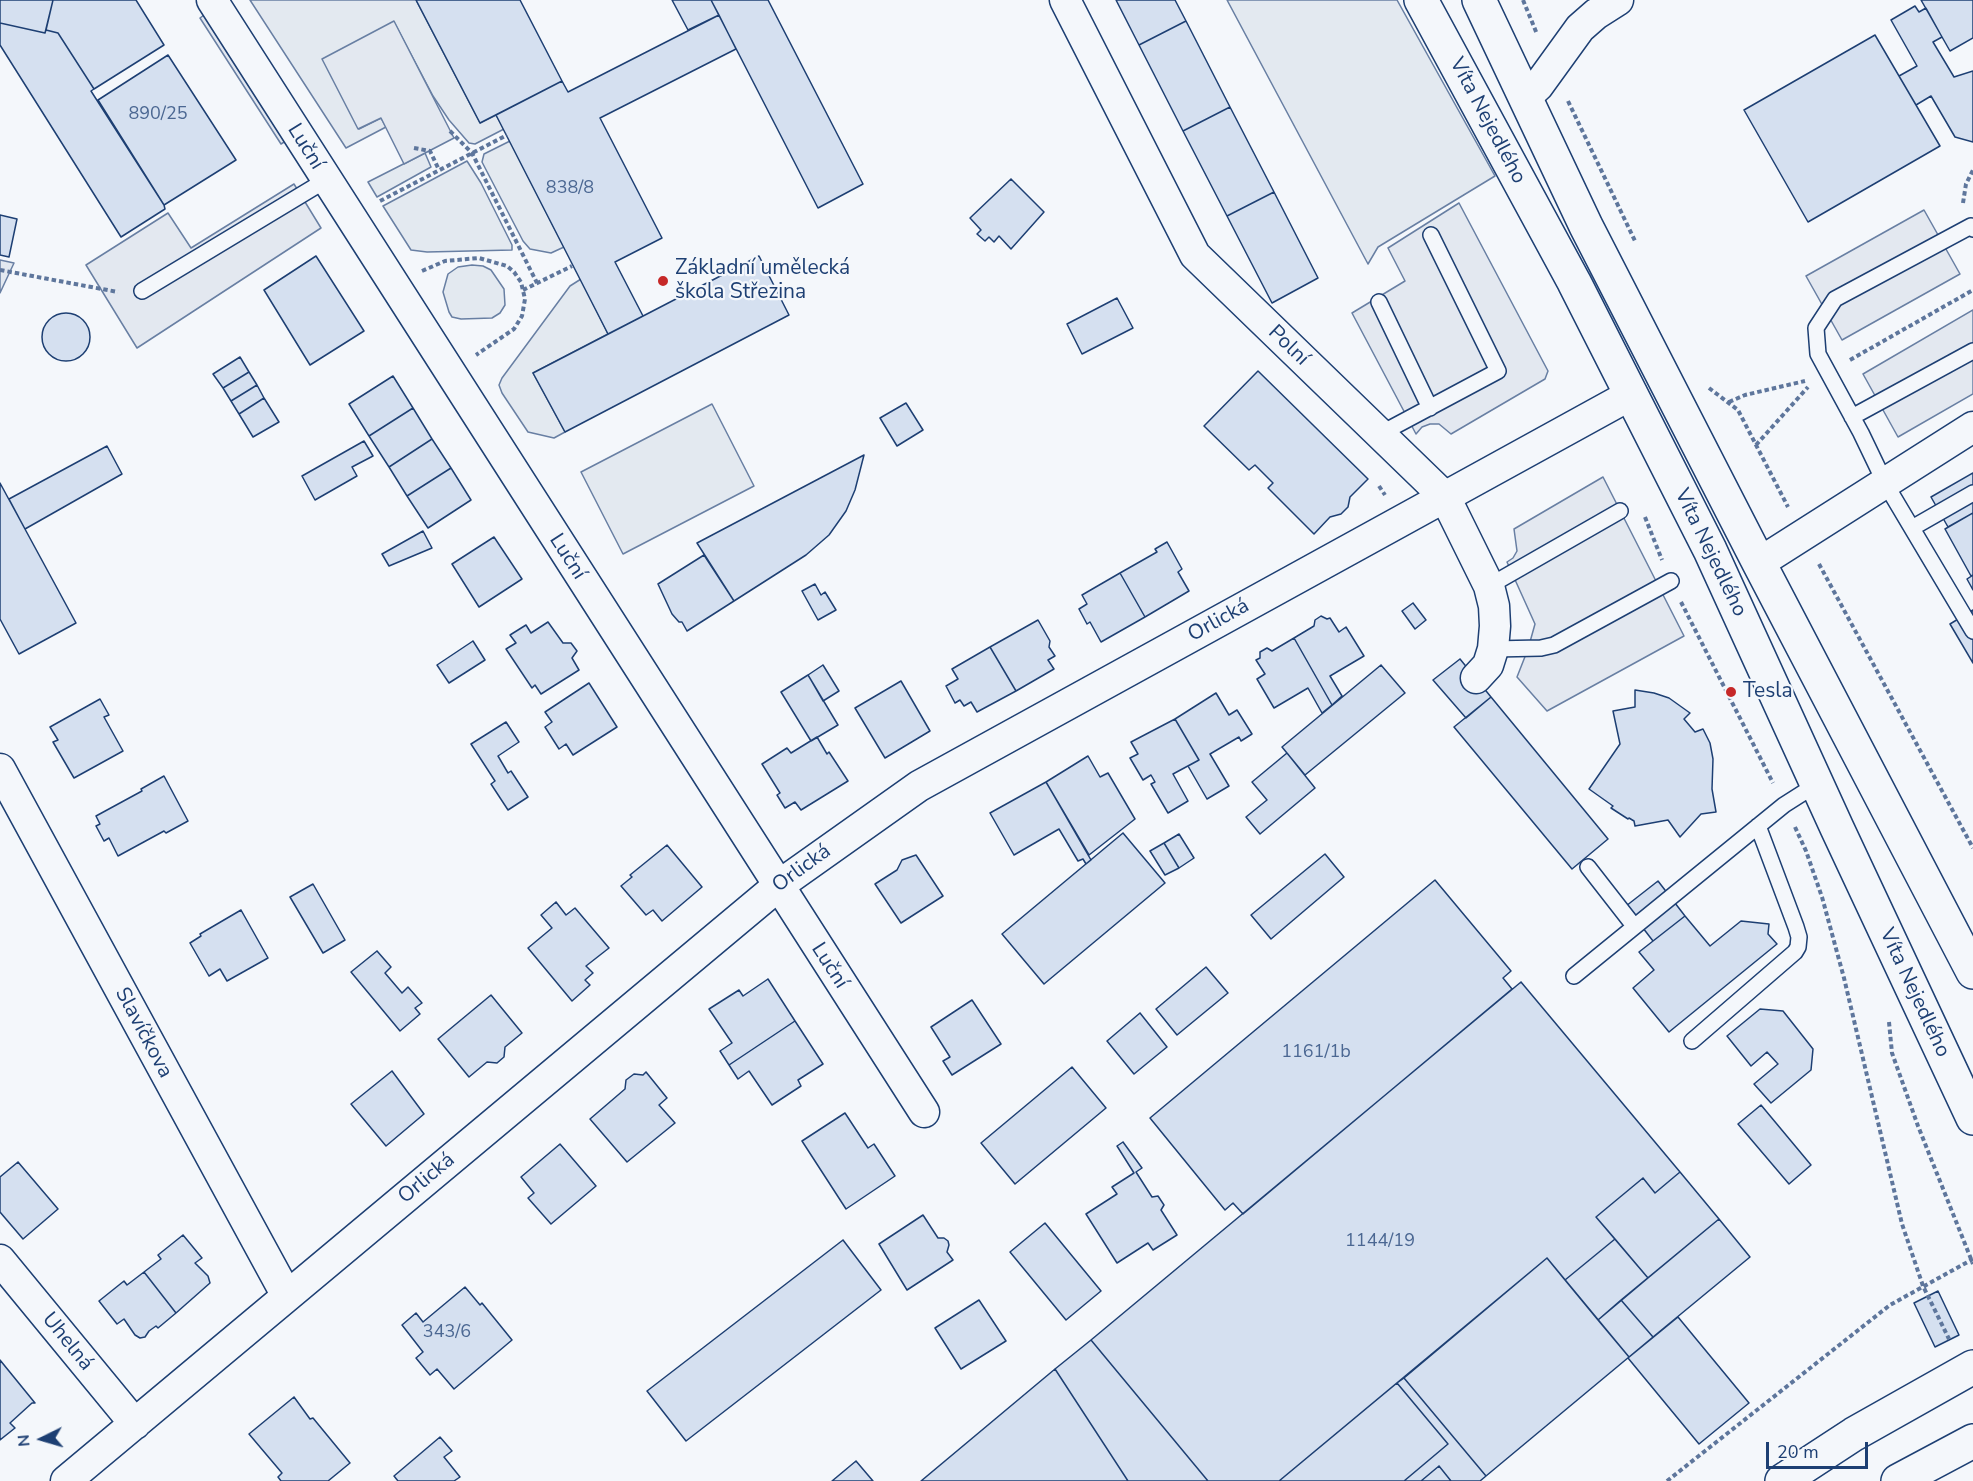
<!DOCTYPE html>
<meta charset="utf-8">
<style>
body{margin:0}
#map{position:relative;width:1973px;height:1481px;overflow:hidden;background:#f4f7fb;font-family:"Nunito Sans",sans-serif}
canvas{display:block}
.north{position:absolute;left:12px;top:1409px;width:60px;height:60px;-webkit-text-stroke:4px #f4f7fb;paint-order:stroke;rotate:265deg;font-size:16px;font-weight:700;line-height:24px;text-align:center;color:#1d3f73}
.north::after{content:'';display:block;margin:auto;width:21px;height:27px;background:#1d3f73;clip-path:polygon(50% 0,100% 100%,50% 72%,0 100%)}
.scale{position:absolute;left:1766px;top:1442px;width:102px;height:27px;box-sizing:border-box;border:3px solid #1d3f73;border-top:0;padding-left:8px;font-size:18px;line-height:21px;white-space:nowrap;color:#1d3f73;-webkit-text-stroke:4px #f4f7fb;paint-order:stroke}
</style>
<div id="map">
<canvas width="1973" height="1481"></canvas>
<div class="north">N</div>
<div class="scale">20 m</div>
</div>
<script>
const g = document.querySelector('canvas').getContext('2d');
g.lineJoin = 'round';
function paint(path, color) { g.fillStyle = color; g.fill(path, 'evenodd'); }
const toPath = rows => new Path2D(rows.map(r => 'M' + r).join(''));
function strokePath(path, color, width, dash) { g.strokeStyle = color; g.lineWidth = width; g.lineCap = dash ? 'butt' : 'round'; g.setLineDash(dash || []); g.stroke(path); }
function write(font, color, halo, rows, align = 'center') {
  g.font = font + ' "Nunito Sans",sans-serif'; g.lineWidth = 4.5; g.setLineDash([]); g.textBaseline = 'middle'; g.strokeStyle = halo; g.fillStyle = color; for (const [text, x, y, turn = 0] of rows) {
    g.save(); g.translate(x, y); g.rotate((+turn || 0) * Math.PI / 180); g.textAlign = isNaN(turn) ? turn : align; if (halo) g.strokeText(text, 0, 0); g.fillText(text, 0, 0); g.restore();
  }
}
const green = toPath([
 [250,0,416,0,480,123,496,115,504,129,475,144,469,143,449,120,433,96,394,22,359,129,381,118,386,127,346,148,250,0],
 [1227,0,1397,0,1495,176,1378,247,1368,264,1227,0],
 [510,141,564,247,551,253,530,249,523,241,482,162,484,154,510,141],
 [425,153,431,167,377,197,368,182,425,153],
 [467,161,481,183,512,245,512,250,427,252,411,250,383,206,467,161],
 [0,260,14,263,0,293,0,260],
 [472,265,483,266,491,270,504,289,505,305,500,313,492,318,461,319,452,317,449,312,443,292,448,274,458,267,472,265],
 [581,279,608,334,533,373,565,432,554,438,528,432,502,393,499,385,502,378,570,286,581,279],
 [712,404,754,486,623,554,581,472,712,404]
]);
paint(green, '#e3e9f0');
strokePath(green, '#687fa3', 1.5);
const parking = toPath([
 [208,12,289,139,281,144,200,18,208,12],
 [394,21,454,138,404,164,381,118,358,129,322,59,394,21],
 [294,184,321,228,137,348,86,265,168,213,191,248,294,184],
 [1459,203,1548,371,1545,379,1451,434,1439,424,1430,424,1422,427,1416,434,1352,313,1405,281,1388,248,1459,203],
 [1924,210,1960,274,1842,340,1806,276,1924,210],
 [1973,310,1973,394,1898,437,1863,374,1973,310],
 [1603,477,1684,636,1547,711,1517,677,1528,649,1535,624,1507,562,1513,558,1517,551,1514,529,1603,477]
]);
paint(parking, '#e3e8f0');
strokePath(parking, '#687fa3', 1.5);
const building = toPath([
 [0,0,53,0,45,33,0,23,0,0],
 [53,0,136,0,164,45,94,89,58,33,46,30,53,0],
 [416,0,520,0,562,81,480,123,416,0],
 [672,0,711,0,719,15,688,30,672,0],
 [711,0,768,0,863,184,818,208,711,0],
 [1116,0,1175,0,1186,21,1139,45,1116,0],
 [1921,0,1973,0,1973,38,1950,51,1921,0],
 [1915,6,1919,12,1926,8,1942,37,1933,42,1954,77,1973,71,1973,142,1955,137,1931,96,1916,105,1899,76,1917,66,1891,20,1915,6],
 [719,15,736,49,600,118,662,238,615,262,643,316,608,334,496,115,562,81,568,92,719,15],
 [1186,21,1230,107,1183,131,1139,45,1186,21],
 [0,23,45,33,46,30,58,33,94,89,91,91,164,205,165,209,121,237,0,45,0,23],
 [1875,35,1940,146,1808,222,1744,110,1875,35],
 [168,55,236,160,164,205,98,100,168,55],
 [1230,107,1274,192,1227,216,1183,131,1230,107],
 [1011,179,1044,212,1011,249,999,236,994,242,989,237,985,241,977,234,981,230,970,218,1011,179],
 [1274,192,1318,278,1272,303,1227,216,1274,192],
 [0,215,17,219,9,257,0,255,0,215],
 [316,256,364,331,310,365,264,290,316,256],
 [759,256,789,315,565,432,533,373,759,256],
 [1117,298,1133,328,1082,354,1067,324,1117,298],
 '42 337a24 24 0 1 1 48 0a24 24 0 1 1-48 0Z',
 [240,357,249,372,223,388,213,374,240,357],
 [1258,371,1368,479,1350,497,1348,507,1341,514,1330,517,1314,534,1268,488,1273,483,1255,465,1249,470,1204,426,1258,371],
 [249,372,257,385,231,401,223,388,249,372],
 [393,376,413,408,369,436,349,404,393,376],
 [257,385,264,398,239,414,231,401,257,385],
 [264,398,279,422,253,437,239,414,264,398],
 [906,403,923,430,897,446,880,418,906,403],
 [413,408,432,439,389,467,369,436,413,408],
 [432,439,451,468,407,496,389,467,432,439],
 [364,441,373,456,352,467,357,476,315,500,302,476,364,441],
 [107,446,122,474,25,529,9,499,107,446],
 [864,455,855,490,846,511,829,535,806,555,734,601,697,543,864,455],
 [451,468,471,500,428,528,407,496,451,468],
 [1973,473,1973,513,1948,527,1931,497,1973,473],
 [0,483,76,623,19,654,0,619,0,483],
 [1973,513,1973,575,1971,576,1945,529,1973,513],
 [423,531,432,548,389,566,382,554,423,531],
 [494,537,522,579,479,607,452,564,494,537],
 [1167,542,1182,569,1178,572,1189,591,1145,617,1120,573,1157,552,1155,549,1167,542],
 [704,555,734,601,687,631,682,622,679,622,672,614,658,584,704,555],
 [1120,573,1145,617,1101,642,1090,622,1087,624,1079,609,1087,604,1082,595,1120,573],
 [1973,575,1973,590,1967,579,1973,575],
 [815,584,821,595,825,592,836,610,818,620,802,591,815,584],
 [1413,603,1426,620,1415,629,1402,611,1413,603],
 [1973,610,1973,663,1950,624,1973,610],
 [1321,616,1327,619,1330,618,1339,632,1346,627,1364,656,1330,676,1342,696,1332,705,1294,638,1314,626,1315,620,1321,616],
 [1038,620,1050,641,1049,647,1055,656,1048,660,1054,669,1016,691,990,647,1038,620],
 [548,622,563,643,571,643,577,651,572,658,579,670,541,694,535,685,532,688,506,649,516,643,510,635,526,625,531,633,548,622],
 [1294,638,1332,705,1322,713,1308,688,1274,708,1257,679,1265,674,1256,660,1260,658,1260,652,1267,648,1272,651,1294,638],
 [473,641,485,660,449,683,437,665,473,641],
 [990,647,1016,691,977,712,971,702,964,706,960,700,955,703,946,686,958,679,952,669,990,647],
 [1460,659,1491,697,1466,718,1433,680,1460,659],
 [823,665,839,691,823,701,808,675,823,665],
 [1381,665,1405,693,1305,775,1282,747,1381,665],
 [808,675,838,725,811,741,781,692,808,675],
 [901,681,930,731,885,758,855,708,901,681],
 [589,683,617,727,573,755,566,744,559,749,545,727,552,722,545,712,589,683],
 [1635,690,1654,693,1669,698,1690,713,1684,719,1695,732,1703,729,1710,743,1713,759,1712,789,1716,812,1701,814,1680,837,1668,820,1635,826,1634,821,1629,818,1628,819,1611,808,1613,806,1589,789,1620,744,1613,711,1635,707,1635,690],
 [1216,693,1229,715,1237,710,1252,734,1241,741,1239,737,1210,754,1229,786,1207,799,1188,766,1199,760,1175,719,1216,693],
 [1491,697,1608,839,1572,869,1454,727,1491,697],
 [100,699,109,715,104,717,123,751,74,778,53,742,58,740,50,727,100,699],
 [1175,719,1199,760,1173,774,1188,801,1168,813,1151,784,1155,782,1151,775,1143,780,1130,758,1138,754,1131,742,1175,719],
 [506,722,519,742,498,756,508,773,511,771,528,797,508,810,491,784,495,781,471,744,506,722],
 [817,737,827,754,829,752,848,781,801,810,795,802,785,808,777,795,780,793,762,764,787,748,791,753,817,737],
 [1287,753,1315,788,1260,834,1246,817,1267,800,1252,782,1287,753],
 [1088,756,1100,777,1108,773,1135,819,1089,855,1046,782,1088,756],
 [164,776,188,821,166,833,164,831,118,856,109,838,104,841,96,826,100,824,96,816,142,791,141,789,164,776],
 [1046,782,1091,860,1086,864,1083,859,1078,861,1059,829,1014,855,990,813,1046,782],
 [1123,833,1165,883,1044,984,1002,934,1123,833],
 [1179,834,1194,858,1179,868,1164,843,1179,834],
 [1164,843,1179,868,1165,875,1150,851,1164,843],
 [667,845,702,887,662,921,653,910,646,915,621,886,632,877,630,875,667,845],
 [1325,854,1344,877,1271,939,1251,915,1325,854],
 [916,855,943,896,901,923,875,884,897,870,902,860,916,855],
 [1435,880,1511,971,1503,978,1512,989,1243,1214,1233,1203,1225,1210,1150,1118,1435,880],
 [1658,881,1685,916,1653,941,1626,906,1658,881],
 [313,884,345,940,323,953,290,897,313,884],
 [556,902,566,915,575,908,609,948,586,966,593,973,585,980,590,985,572,1001,528,948,552,928,541,915,556,902],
 [241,910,268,958,227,981,220,969,209,976,190,943,201,936,200,934,241,910],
 [1685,916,1710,946,1741,921,1769,924,1768,934,1777,944,1669,1032,1633,988,1654,970,1639,952,1685,916],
 [377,951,391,967,385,973,402,993,408,987,422,1003,415,1008,420,1014,400,1031,351,972,377,951],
 [1206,967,1228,993,1177,1035,1156,1009,1206,967],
 [768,979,795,1021,729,1065,720,1051,732,1043,709,1009,739,990,743,996,768,979],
 [1521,982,1680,1172,1655,1193,1643,1178,1596,1217,1615,1239,1565,1280,1547,1258,1279,1481,1208,1481,1091,1340,1521,982],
 [491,995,522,1033,505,1047,504,1057,497,1063,487,1062,469,1077,438,1039,491,995],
 [972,1000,1001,1044,952,1075,943,1061,950,1057,931,1027,972,1000],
 [1760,1009,1783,1011,1813,1049,1811,1070,1771,1103,1754,1084,1778,1064,1767,1052,1751,1066,1727,1036,1760,1009],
 [1140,1013,1167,1047,1134,1074,1107,1041,1140,1013],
 [795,1021,823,1064,798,1080,801,1086,772,1105,749,1071,738,1079,729,1065,795,1021],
 [1072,1067,1106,1108,1015,1184,981,1143,1072,1067],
 [392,1071,424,1114,386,1146,351,1104,392,1071],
 [646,1072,667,1098,659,1105,675,1123,627,1162,590,1119,625,1089,626,1080,634,1074,643,1075,646,1072],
 [1761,1105,1811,1165,1789,1184,1738,1124,1761,1105],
 [845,1113,868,1148,874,1144,895,1176,846,1209,802,1141,845,1113],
 [1123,1142,1142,1168,1136,1172,1152,1197,1158,1196,1164,1205,1161,1210,1177,1235,1153,1250,1148,1243,1117,1263,1086,1214,1117,1194,1112,1187,1134,1173,1117,1146,1123,1142],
 [560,1144,596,1186,551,1224,528,1198,534,1193,521,1177,560,1144],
 [18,1162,58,1209,23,1239,0,1212,0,1177,18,1162],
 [1680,1172,1719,1219,1648,1278,1596,1217,1643,1178,1655,1193,1680,1172],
 [923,1215,938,1238,944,1238,948,1241,949,1245,947,1252,953,1260,907,1290,879,1244,923,1215],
 [1719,1219,1750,1257,1653,1337,1621,1300,1719,1219],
 [1045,1223,1101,1291,1066,1320,1010,1252,1045,1223],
 [183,1235,202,1258,195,1263,208,1276,210,1283,176,1313,144,1272,161,1259,158,1255,183,1235],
 [1615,1239,1648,1278,1598,1320,1565,1280,1615,1239],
 [843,1240,881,1290,686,1441,647,1391,843,1240],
 [1547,1258,1629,1357,1486,1476,1404,1378,1547,1258],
 [144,1272,176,1313,158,1328,156,1326,149,1331,145,1337,140,1338,135,1335,124,1319,117,1324,99,1301,124,1281,127,1285,144,1272],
 [465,1287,480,1305,482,1303,512,1340,454,1389,437,1369,430,1375,416,1358,423,1352,402,1325,416,1313,423,1322,465,1287],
 [1938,1291,1959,1335,1935,1347,1914,1303,1938,1291],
 [979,1300,1006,1341,961,1369,935,1328,979,1300],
 [1621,1300,1653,1337,1629,1357,1598,1320,1621,1300],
 [1678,1317,1749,1403,1699,1444,1628,1358,1678,1317],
 [1091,1340,1208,1481,1128,1481,1055,1369,1091,1340],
 [0,1360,35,1403,32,1403,10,1423,15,1428,0,1440,0,1360],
 [1055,1369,1128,1481,921,1481,1055,1369],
 [1404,1378,1486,1476,1480,1481,1451,1481,1439,1466,1421,1481,1404,1481,1448,1444,1397,1383,1404,1378],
 [1397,1383,1448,1444,1404,1481,1279,1481,1397,1383],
 [294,1397,310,1419,313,1418,350,1463,328,1481,281,1481,278,1477,282,1473,249,1434,294,1397],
 [440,1437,452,1451,444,1457,460,1477,454,1481,398,1481,394,1476,440,1437],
 [856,1461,873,1481,832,1481,856,1461],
 [1439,1466,1451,1481,1421,1481,1439,1466]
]);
paint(building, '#d5e0f0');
strokePath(building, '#1d3f73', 1.5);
const service = toPath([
 [1973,229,1971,226,1835,299,1816,328,1818,354,1861,433,1885,483,1973,631],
 [142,291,326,180],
 [1379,302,1430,408],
 [1852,417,1973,351],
 [1380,434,1498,371,1431,235],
 [1912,528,1973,493],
 [1489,586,1620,511],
 [1493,649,1541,648,1554,645,1671,581],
 [1588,867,1634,926],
 [1574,976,1784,805,1817,784],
 [1692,1041,1795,952,1798,947,1799,937,1796,927,1758,826]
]);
const minor = toPath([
 [212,0,924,1112],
 [1065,0,1195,255,1445,497,1489,586,1494,606,1495,626,1493,649,1488,665,1476,678],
 [1525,98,1538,86,1580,28,1596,14,1618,0],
 [1759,563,1973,427],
 [0,769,287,1296],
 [0,1260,135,1424],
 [66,1481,778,886,919,786,1632,394]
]);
const primary = toPath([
 [1421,0,1574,282,1710,550,1837,828,1973,1118],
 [1479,0,1586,226,1759,563,1973,972],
 [1782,1481,1854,1434,1973,1367],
 [1898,1481,1973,1441]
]);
strokePath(service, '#1d3f73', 18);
strokePath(minor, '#1d3f73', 33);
strokePath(primary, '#1d3f73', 36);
strokePath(toPath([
 [1523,0,1537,34],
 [1568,101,1636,243],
 [450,131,472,153,537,283],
 [414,148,430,151,439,170],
 [380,201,507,135],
 [1963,203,1966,184,1973,170],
 [0,270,118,292],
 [422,271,445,261,479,258,507,266,514,272,521,282,525,299,522,316,514,329,476,355],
 [523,290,572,266],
 [1850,360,1973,290],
 [1709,388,1738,410,1788,507],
 [1729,402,1745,395,1805,381],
 [1756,445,1808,387],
 [1379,486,1385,495],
 [1645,517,1662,560],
 [1819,564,1973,848],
 [1681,602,1773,783],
 [1795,827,1806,851,1822,897,1844,978,1902,1224,1923,1286,1949,1339],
 [1889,1022,1892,1053,1918,1126,1973,1264],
 [1667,1481,1890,1305,1973,1259]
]), '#5e769c', 4, [4.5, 3]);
strokePath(service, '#f4f7fb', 15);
strokePath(minor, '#f4f7fb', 30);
strokePath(primary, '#f4f7fb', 33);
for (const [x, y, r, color] of [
 [663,281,6,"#c62828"],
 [1731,692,6,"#c62828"]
]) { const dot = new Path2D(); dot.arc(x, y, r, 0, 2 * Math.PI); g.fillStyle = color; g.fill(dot); strokePath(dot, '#f4f7fb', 2); }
write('18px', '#4b6792', null, [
 ["890/25",158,115],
 ["838/8",570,189],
 ["1161/1b",1316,1053],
 ["1144/19",1380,1242],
 ["343/6",447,1333]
]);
write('21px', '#1d3f73', '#f4f7fb', [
 ["Víta Nejedlého",1487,121,62],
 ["Luční",305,147,58],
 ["Polní",1288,346,44],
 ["Víta Nejedlého",1710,553,64],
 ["Luční",567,557,57],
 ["Orlická",1219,621,-29],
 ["Orlická",802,869,-36],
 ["Luční",829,966,57],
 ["Víta Nejedlého",1914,993,65],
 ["Slavíčkova",143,1033,62],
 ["Orlická",427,1179,-40],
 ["Uhelná",67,1342,51]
]);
write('21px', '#1d3f73', '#f4f7fb', [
 ["Základní umělecká",675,269],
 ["škola Střezina",675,293],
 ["Tesla",1743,692]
], 'left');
</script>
